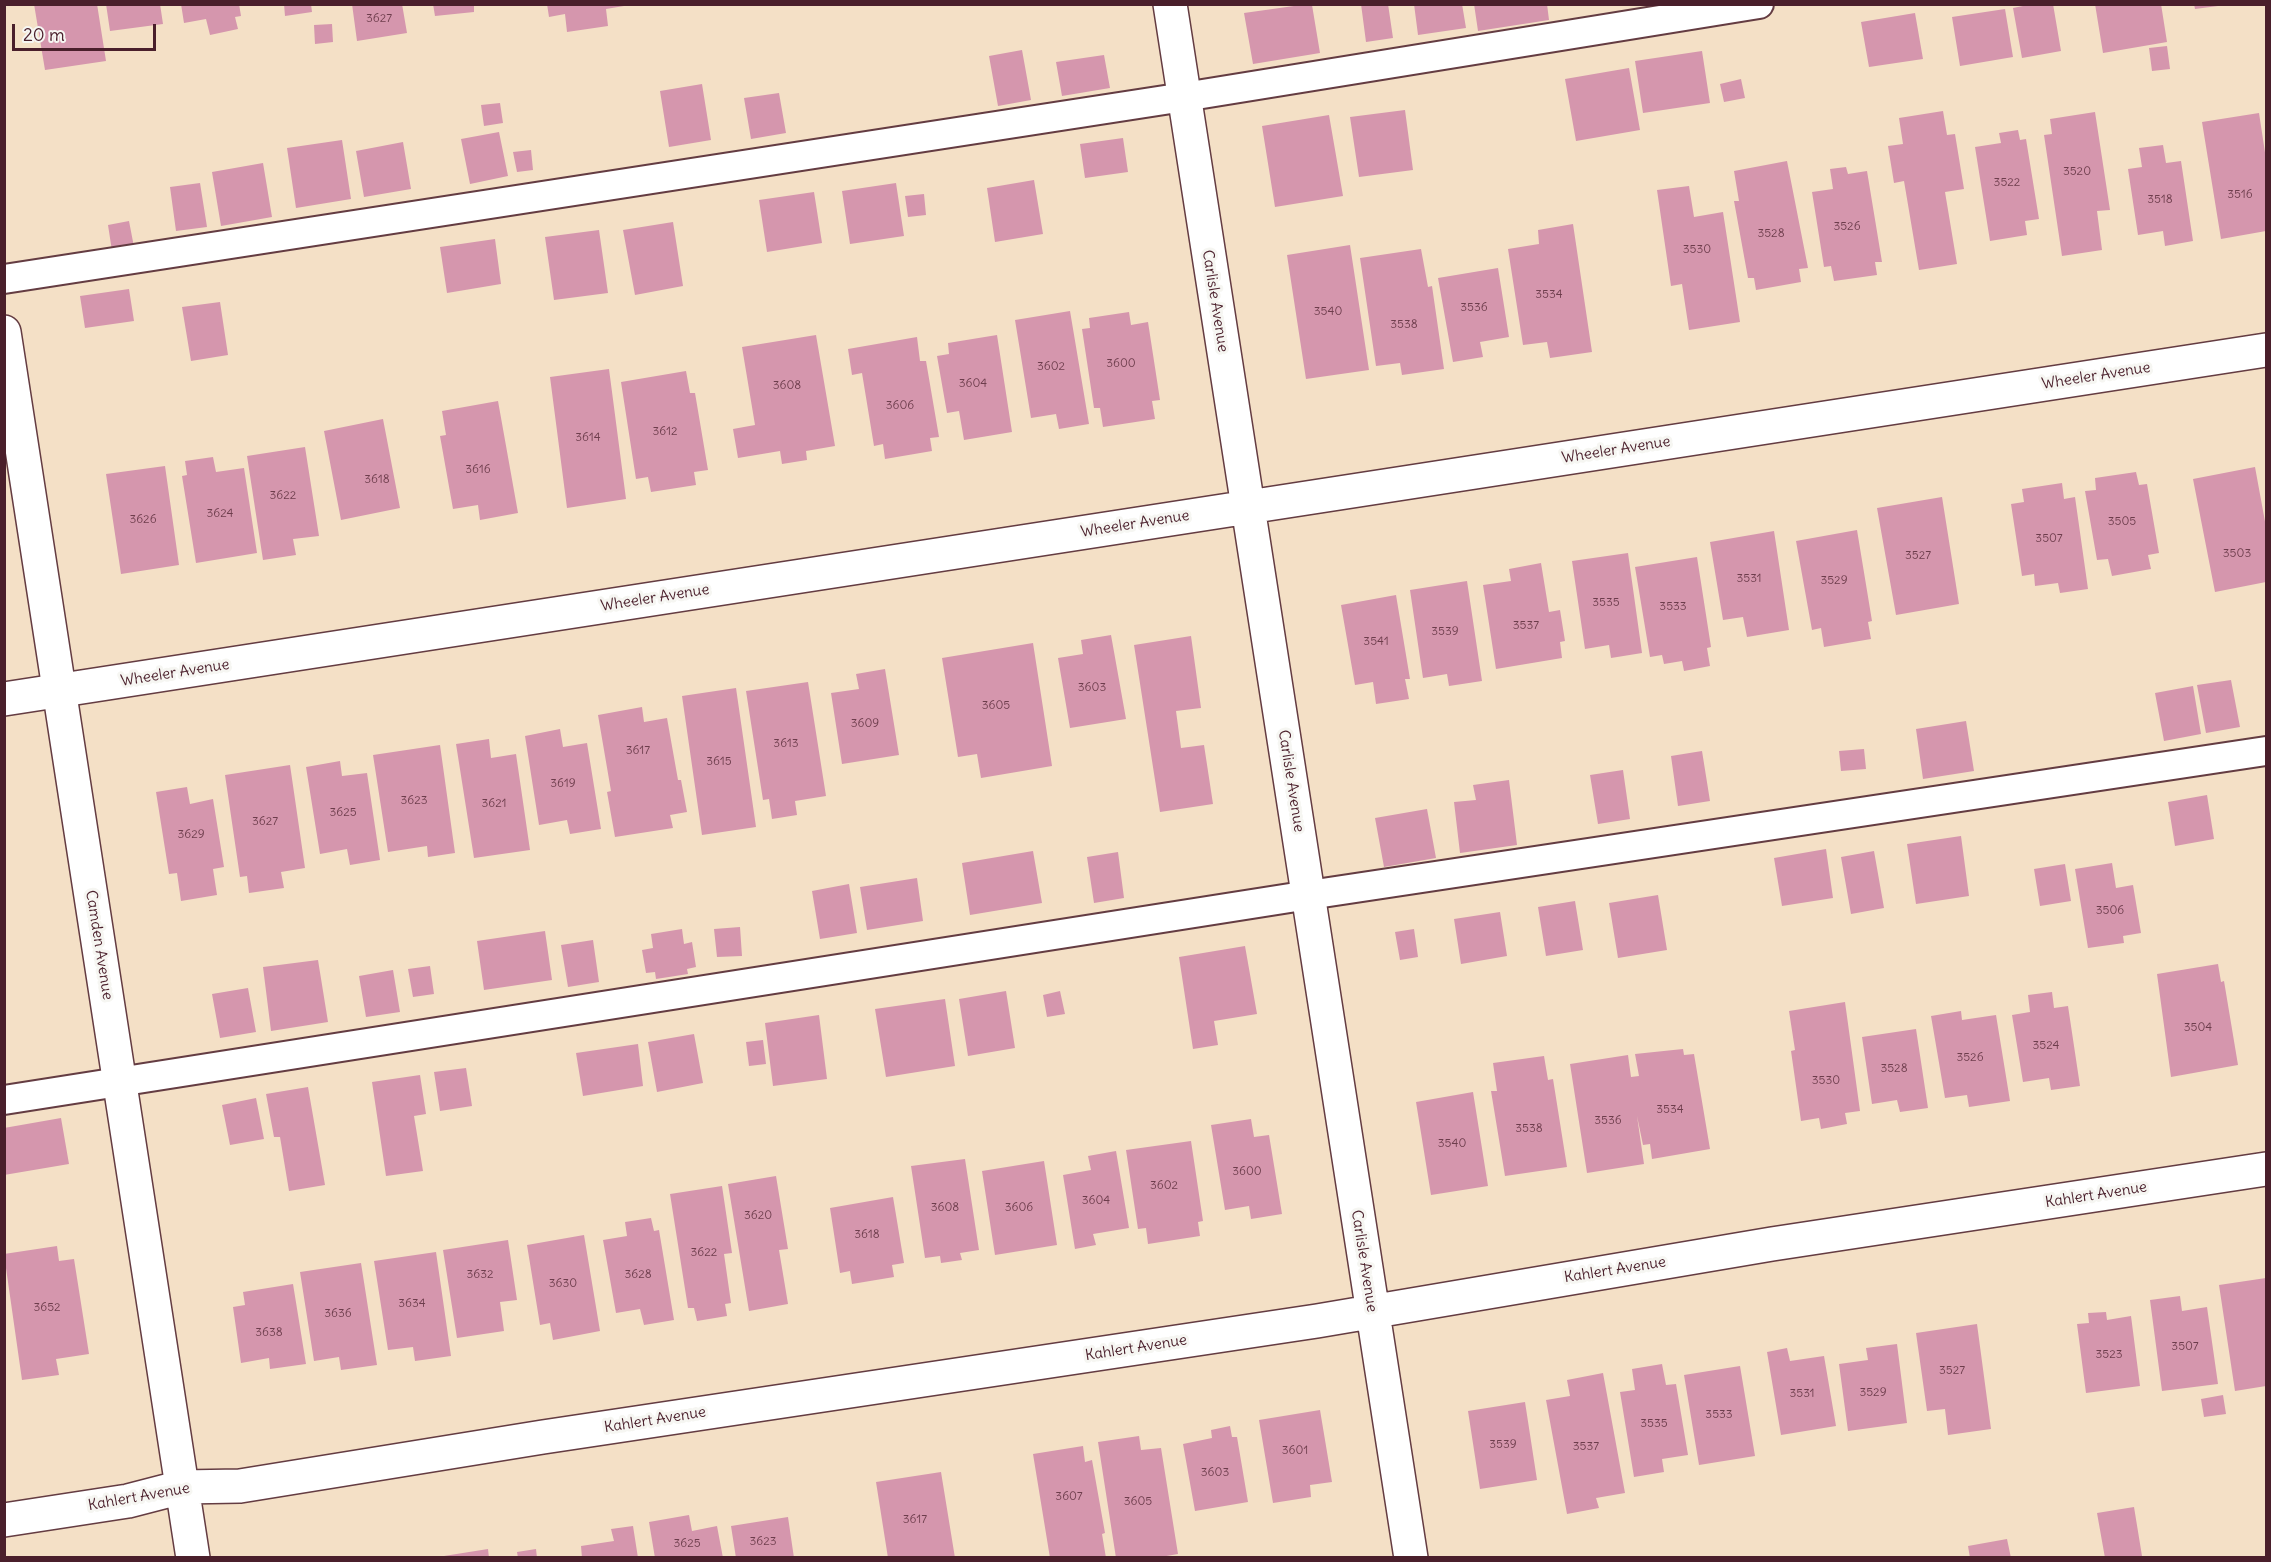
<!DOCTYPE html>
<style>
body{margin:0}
#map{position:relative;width:2271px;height:1562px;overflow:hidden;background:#f4e0c6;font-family:Delius,sans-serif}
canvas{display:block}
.frame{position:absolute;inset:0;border:6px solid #4a1f2b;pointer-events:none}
.scale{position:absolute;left:12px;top:24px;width:144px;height:27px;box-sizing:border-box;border:3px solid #4a1f2b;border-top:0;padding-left:8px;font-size:18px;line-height:21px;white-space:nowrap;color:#4a1f2b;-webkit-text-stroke:4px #f6f6f2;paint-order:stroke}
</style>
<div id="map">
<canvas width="2271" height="1562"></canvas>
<div class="frame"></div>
<div class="scale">20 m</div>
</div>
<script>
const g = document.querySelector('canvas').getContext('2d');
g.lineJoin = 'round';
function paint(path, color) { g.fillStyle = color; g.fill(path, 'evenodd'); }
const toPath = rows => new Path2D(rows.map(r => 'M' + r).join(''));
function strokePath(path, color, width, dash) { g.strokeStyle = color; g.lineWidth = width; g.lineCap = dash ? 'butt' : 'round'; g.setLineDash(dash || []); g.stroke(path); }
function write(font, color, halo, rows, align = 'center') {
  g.font = font + ' Delius,sans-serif'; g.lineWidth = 6; g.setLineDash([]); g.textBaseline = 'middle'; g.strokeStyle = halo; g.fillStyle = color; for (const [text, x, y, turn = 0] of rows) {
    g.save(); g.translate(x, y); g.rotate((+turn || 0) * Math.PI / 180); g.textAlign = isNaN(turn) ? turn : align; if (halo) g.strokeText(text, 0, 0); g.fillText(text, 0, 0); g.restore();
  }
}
paint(toPath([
 [34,4,97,4,106,61,45,70],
 [106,4,160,4,163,24,110,31],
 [181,4,239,4,241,16,235,17,238,29,210,35,206,19,184,23],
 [284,4,311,4,312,12,285,16],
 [352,4,402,4,407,33,357,41],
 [433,4,474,4,474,12,435,16],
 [547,4,624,4,624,6,606,9,608,26,567,32,565,14,549,17],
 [1361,4,1388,4,1393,38,1366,42],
 [1414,4,1462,4,1466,28,1418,35],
 [1474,4,1547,4,1549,20,1478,31],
 [2033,4,2053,4,2061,51,2022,58,2013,8],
 [2095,4,2161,4,2167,42,2103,53],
 [2194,4,2217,4,2218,6,2195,9],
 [1301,5,1312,5,1320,53,1253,64,1244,13],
 [2005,9,2013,57,1960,66,1952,17],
 [1915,13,1923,59,1869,67,1861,22],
 [332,24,333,42,315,44,314,25],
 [2167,46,2170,69,2152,71,2149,48],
 [1022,50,1031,100,998,106,989,56],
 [1702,51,1710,103,1643,113,1635,61],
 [1104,55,1110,88,1062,96,1056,62],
 [1629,68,1640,130,1576,141,1565,79],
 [1741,79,1745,98,1724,102,1720,84],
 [702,84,711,140,669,147,660,91],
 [779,93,786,133,751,139,744,98],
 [500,103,503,123,484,126,481,105],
 [1405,110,1413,170,1359,177,1350,117],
 [1943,111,1947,135,1955,134,1964,189,1945,192,1957,264,1919,270,1904,181,1894,183,1888,146,1903,144,1899,118],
 [2095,112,2110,210,2097,211,2102,250,2062,256,2044,135,2052,134,2050,119],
 [2259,113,2266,159,2266,231,2221,239,2202,122],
 [1329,115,1343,196,1275,207,1262,126],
 [2018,130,2020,140,2026,139,2039,219,2025,221,2027,235,1990,241,1975,147,2001,143,1999,133],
 [499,132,508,176,470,184,461,139],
 [1123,138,1128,172,1085,178,1080,144],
 [342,140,351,199,296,208,287,148],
 [403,142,411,189,364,197,356,151],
 [2163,145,2166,163,2181,161,2193,241,2165,246,2163,231,2138,235,2128,169,2142,167,2139,148],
 [531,150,533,170,517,172,513,152],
 [1787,161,1808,268,1799,269,1801,282,1756,290,1754,278,1748,278,1734,201,1739,201,1734,171],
 [263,163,272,217,221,226,212,172],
 [1846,167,1848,174,1867,171,1882,262,1875,262,1877,275,1834,281,1831,266,1824,267,1812,192,1833,189,1830,169],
 [1034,180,1043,234,995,242,987,188],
 [200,183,207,227,176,231,170,187],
 [896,183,904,236,850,244,842,191],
 [1689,186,1694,217,1723,212,1740,322,1689,330,1682,284,1671,286,1657,190],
 [814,192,822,243,767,252,759,200],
 [924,194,926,215,908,217,905,196],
 [129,221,134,247,112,251,108,225],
 [673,222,683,286,635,295,623,230],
 [1573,224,1592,352,1550,358,1547,342,1523,345,1508,249,1539,244,1538,230],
 [599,230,608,293,554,300,545,237],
 [495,239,501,284,447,293,440,247],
 [1350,245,1369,370,1306,379,1287,255],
 [1421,249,1428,287,1432,286,1444,369,1402,375,1400,363,1376,366,1360,258],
 [1498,268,1509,337,1480,342,1483,357,1453,362,1438,278],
 [129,289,134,321,85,328,80,296],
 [220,302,228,355,191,361,182,307],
 [1070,311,1089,424,1059,429,1056,414,1031,418,1015,320],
 [1129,312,1131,325,1148,322,1160,400,1152,401,1155,419,1103,427,1100,408,1094,408,1082,329,1090,328,1089,318],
 [816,335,835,446,806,451,807,460,782,464,780,451,738,458,733,429,755,425,742,347],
 [997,335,1012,432,964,440,959,411,947,413,937,356,949,354,948,343],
 [917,337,920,361,926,361,939,437,930,438,932,451,885,459,883,444,874,446,862,373,852,375,848,349],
 [609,369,626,499,567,508,550,377],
 [686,371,690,393,695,393,708,470,694,472,696,485,651,492,648,477,636,479,621,382],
 [498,401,518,513,480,520,478,505,453,509,440,436,446,435,442,411],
 [383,419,400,508,341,520,324,431],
 [305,447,319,536,293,539,296,555,263,560,247,456],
 [213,457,216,472,244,468,257,553,196,563,182,476,187,475,185,461],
 [165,466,179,565,121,574,106,474],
 [2255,467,2266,527,2266,582,2215,592,2193,479],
 [2136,472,2139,485,2147,484,2159,553,2148,555,2151,569,2112,576,2108,559,2097,560,2085,491,2096,490,2095,478],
 [2062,483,2064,499,2075,497,2088,589,2060,593,2058,583,2035,586,2034,574,2022,576,2011,504,2024,502,2022,489],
 [1942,497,1959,604,1896,615,1877,508],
 [1857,530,1872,621,1868,622,1871,639,1824,647,1821,628,1812,630,1796,541],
 [1774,531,1789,630,1747,637,1743,617,1723,620,1710,542],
 [1628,553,1642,653,1611,658,1609,645,1585,649,1572,561],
 [1697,557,1711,647,1707,648,1710,666,1684,671,1682,661,1664,664,1662,655,1650,657,1635,567],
 [1541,563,1549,612,1560,610,1565,641,1560,642,1562,658,1496,669,1483,585,1511,581,1509,569],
 [1467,581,1482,681,1449,686,1447,674,1423,678,1410,590],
 [1396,595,1410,679,1405,679,1409,699,1376,704,1373,682,1355,685,1341,605],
 [1111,635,1126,719,1070,728,1058,658,1083,654,1081,640],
 [1191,636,1201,708,1176,711,1181,748,1204,745,1213,804,1160,812,1134,645],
 [1033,643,1052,766,981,778,977,754,958,757,942,658],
 [885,669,899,755,842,764,831,693,859,689,856,674],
 [2231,680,2240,727,2206,733,2197,685],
 [808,682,826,796,795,801,797,815,772,819,769,799,763,800,746,691],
 [2193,686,2201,734,2164,741,2155,693],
 [736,688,756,827,702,835,682,696],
 [642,707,644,722,667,718,678,780,681,780,687,812,670,815,673,828,615,837,607,792,611,791,598,715],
 [1966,721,1974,771,1923,779,1916,729],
 [560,729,563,747,587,743,601,829,570,834,567,820,539,825,525,736],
 [489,739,491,758,516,754,530,850,474,858,456,744],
 [440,745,455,853,428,857,427,846,388,852,373,755],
 [1864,749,1866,769,1841,771,1839,751],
 [1702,751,1710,801,1678,806,1671,756],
 [340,761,342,776,367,773,380,860,350,865,347,849,320,854,306,767],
 [290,765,305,868,281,872,284,888,249,893,247,876,240,877,225,775],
 [1623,770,1630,819,1598,824,1590,775],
 [1509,780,1517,845,1460,853,1454,802,1476,800,1473,785],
 [187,787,190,804,213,799,224,867,213,869,217,895,181,901,177,873,169,874,156,792],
 [2207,795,2214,839,2175,846,2168,802],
 [1427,809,1436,858,1384,867,1375,818],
 [1961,836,1969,896,1916,904,1907,844],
 [1826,849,1833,898,1782,906,1774,858],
 [1033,851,1042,903,970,915,962,863],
 [1874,851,1884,908,1851,914,1841,857],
 [1118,852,1124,898,1094,903,1087,857],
 [2112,863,2116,888,2133,885,2141,933,2123,936,2124,943,2088,948,2075,869],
 [2065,864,2071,901,2040,906,2034,869],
 [917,878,923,921,867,930,860,887],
 [849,884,857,933,820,939,812,891],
 [1658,895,1667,950,1618,958,1609,903],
 [1575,901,1583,950,1546,956,1538,907],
 [1500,912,1507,956,1461,964,1454,919],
 [740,927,742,956,717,957,714,929],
 [682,929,684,944,692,942,696,967,687,969,688,974,656,979,655,972,646,973,642,950,653,948,651,934],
 [1414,929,1418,957,1400,960,1395,932],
 [545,931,552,980,484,990,477,941],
 [593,940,599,982,568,987,561,945],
 [1245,946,1257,1014,1214,1021,1218,1045,1193,1049,1179,957],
 [318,960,328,1022,271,1031,263,967],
 [2218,964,2221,982,2224,981,2238,1065,2171,1077,2157,974],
 [430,966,434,994,413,997,408,969],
 [393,970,400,1012,366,1017,359,976],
 [248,988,256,1032,220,1038,212,994],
 [1006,991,1015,1048,968,1056,959,999],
 [1060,991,1065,1014,1047,1017,1043,995],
 [2052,992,2054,1008,2068,1006,2080,1086,2051,1090,2049,1078,2023,1082,2012,1015,2030,1012,2028,995],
 [945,999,955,1066,886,1077,875,1009],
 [1845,1002,1860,1111,1845,1113,1847,1124,1821,1129,1819,1118,1801,1121,1791,1051,1795,1050,1789,1011],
 [1961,1011,1962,1020,1996,1015,2010,1101,1969,1107,1967,1095,1945,1098,1931,1016],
 [819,1015,827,1079,773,1086,765,1023],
 [1916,1029,1928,1108,1900,1112,1897,1100,1872,1104,1862,1037],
 [694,1034,703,1083,657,1092,648,1042],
 [763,1040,766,1064,749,1066,746,1042],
 [638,1044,643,1086,583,1096,576,1053],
 [1683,1049,1684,1055,1694,1054,1710,1149,1652,1159,1650,1144,1643,1145,1637,1116,1644,1164,1587,1173,1570,1064,1628,1055,1631,1077,1639,1076,1635,1054],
 [1544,1056,1548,1080,1553,1079,1567,1167,1505,1176,1491,1091,1497,1091,1493,1063],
 [466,1068,472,1106,440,1111,434,1072],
 [420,1075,426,1114,414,1116,423,1171,386,1176,372,1082],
 [308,1087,325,1185,289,1191,280,1137,274,1137,266,1094],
 [1473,1092,1488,1186,1431,1195,1416,1102],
 [256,1098,264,1139,230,1145,222,1105],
 [61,1118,69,1164,4,1175,4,1128],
 [1251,1119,1254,1137,1269,1135,1282,1214,1251,1219,1249,1206,1225,1210,1211,1125],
 [1191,1141,1203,1221,1198,1222,1200,1236,1148,1244,1146,1228,1138,1229,1126,1150],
 [1116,1151,1129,1228,1093,1234,1096,1245,1075,1249,1063,1175,1091,1170,1088,1156],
 [965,1159,979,1250,960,1253,962,1260,941,1263,940,1256,925,1258,911,1166],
 [1044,1161,1057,1245,995,1255,982,1171],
 [776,1176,788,1249,779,1250,788,1304,749,1311,728,1184],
 [722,1186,732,1253,724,1254,731,1303,725,1304,727,1316,697,1321,694,1308,688,1308,670,1194],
 [893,1197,904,1263,892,1265,894,1277,852,1284,850,1271,840,1273,830,1208],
 [651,1218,654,1231,659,1230,674,1320,644,1325,640,1309,616,1313,603,1240,627,1236,625,1222],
 [584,1235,600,1331,553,1340,550,1323,540,1325,527,1245],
 [508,1240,517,1300,500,1302,504,1331,457,1338,443,1250],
 [57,1246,59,1261,74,1259,89,1354,56,1359,59,1375,22,1380,4,1254],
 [436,1252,451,1356,415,1361,413,1347,388,1350,374,1261],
 [361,1263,377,1365,341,1370,339,1357,314,1361,300,1272],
 [2266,1278,2266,1386,2235,1391,2219,1285],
 [293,1284,306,1364,270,1369,269,1358,241,1363,233,1307,245,1305,243,1292],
 [2180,1296,2182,1311,2207,1307,2218,1384,2162,1391,2150,1300],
 [2106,1312,2107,1320,2131,1316,2140,1386,2086,1393,2077,1324,2089,1323,2088,1313],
 [1977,1324,1991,1429,1948,1435,1945,1409,1927,1411,1916,1333],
 [1897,1344,1907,1423,1848,1431,1839,1364,1868,1360,1866,1348],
 [1787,1348,1790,1361,1824,1356,1836,1426,1781,1435,1767,1352],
 [1662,1364,1666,1385,1676,1384,1688,1455,1662,1459,1664,1472,1634,1477,1620,1392,1635,1390,1632,1369],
 [1740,1366,1755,1456,1699,1465,1684,1375],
 [1603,1373,1625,1493,1596,1498,1599,1508,1567,1514,1546,1400,1570,1396,1567,1380],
 [2223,1395,2226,1414,2204,1417,2201,1399],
 [1525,1402,1537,1480,1480,1489,1468,1411],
 [1320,1410,1332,1482,1310,1485,1311,1497,1273,1503,1259,1420],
 [1230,1426,1232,1437,1237,1437,1248,1502,1195,1511,1183,1444,1212,1438,1211,1430],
 [1139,1436,1141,1450,1161,1448,1178,1554,1155,1558,1116,1558,1098,1442],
 [1083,1446,1085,1462,1092,1460,1105,1533,1102,1534,1106,1558,1050,1558,1033,1454],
 [941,1472,955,1558,888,1558,876,1482],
 [2134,1507,2142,1556,2105,1558,2097,1513],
 [689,1515,692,1531,717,1526,723,1558,655,1558,649,1522],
 [788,1517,794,1558,736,1558,731,1526],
 [633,1526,638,1558,582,1558,581,1546,614,1541,611,1529],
 [2007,1539,2011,1558,1970,1558,1968,1546],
 [488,1549,489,1558,444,1558,444,1556],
 [536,1549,537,1558,518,1558,517,1552]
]), '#d596ad');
const lane = toPath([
 [4,279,1184,97,1759,4],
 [4,1100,1309,895,2266,751]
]);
const street = toPath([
 [1170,4,1411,1558],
 [4,332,193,1558],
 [4,699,2266,350],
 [4,1520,128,1501,182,1487,240,1486,543,1437,1317,1321,1772,1244,2266,1169]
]);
strokePath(lane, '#643c42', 32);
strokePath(street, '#643c42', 36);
strokePath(lane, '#fff', 28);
strokePath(street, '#fff', 33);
write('12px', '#6d3d4c', null, [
 ["3627",379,19],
 ["3520",2077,172],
 ["3522",2007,183],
 ["3516",2240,195],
 ["3518",2160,200],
 ["3526",1847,227],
 ["3528",1771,234],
 ["3530",1697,250],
 ["3534",1549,295],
 ["3536",1474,308],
 ["3540",1328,312],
 ["3538",1404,325],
 ["3600",1121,364],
 ["3602",1051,367],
 ["3604",973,384],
 ["3608",787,386],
 ["3606",900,406],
 ["3612",665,432],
 ["3614",588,438],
 ["3616",478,470],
 ["3618",377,480],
 ["3622",283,496],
 ["3624",220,514],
 ["3626",143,520],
 ["3505",2122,522],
 ["3507",2049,539],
 ["3503",2237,554],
 ["3527",1918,556],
 ["3531",1749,579],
 ["3529",1834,581],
 ["3535",1606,603],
 ["3533",1673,607],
 ["3537",1526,626],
 ["3539",1445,632],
 ["3541",1376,642],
 ["3603",1092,688],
 ["3605",996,706],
 ["3609",865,724],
 ["3613",786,744],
 ["3617",638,751],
 ["3615",719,762],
 ["3619",563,784],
 ["3623",414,801],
 ["3621",494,804],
 ["3625",343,813],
 ["3627",265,822],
 ["3629",191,835],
 ["3506",2110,911],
 ["3504",2198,1028],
 ["3524",2046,1046],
 ["3526",1970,1058],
 ["3528",1894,1069],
 ["3530",1826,1081],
 ["3534",1670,1110],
 ["3536",1608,1121],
 ["3538",1529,1129],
 ["3540",1452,1144],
 ["3600",1247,1172],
 ["3602",1164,1186],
 ["3604",1096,1201],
 ["3608",945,1208],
 ["3606",1019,1208],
 ["3620",758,1216],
 ["3618",867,1235],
 ["3622",704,1253],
 ["3632",480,1275],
 ["3628",638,1275],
 ["3630",563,1284],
 ["3634",412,1304],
 ["3652",47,1308],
 ["3636",338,1314],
 ["3638",269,1333],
 ["3507",2185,1347],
 ["3523",2109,1355],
 ["3527",1952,1371],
 ["3529",1873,1393],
 ["3531",1802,1394],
 ["3533",1719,1415],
 ["3535",1654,1424],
 ["3539",1503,1445],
 ["3537",1586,1447],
 ["3601",1295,1451],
 ["3603",1215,1473],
 ["3607",1069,1497],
 ["3605",1138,1502],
 ["3617",915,1520],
 ["3623",763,1542],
 ["3625",687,1544]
]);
write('15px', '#4a1f2b', '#f6f6f2', [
 ["Carlisle Avenue",1215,301,81],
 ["Wheeler Avenue",2096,376,-9],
 ["Wheeler Avenue",1616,450,-9],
 ["Wheeler Avenue",1135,524,-9],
 ["Wheeler Avenue",655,598,-9],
 ["Wheeler Avenue",175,673,-9],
 ["Carlisle Avenue",1291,781,81],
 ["Camden Avenue",99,945,81],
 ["Kahlert Avenue",2096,1195,-9],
 ["Carlisle Avenue",1364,1261,81],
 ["Kahlert Avenue",1615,1270,-9],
 ["Kahlert Avenue",1136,1348,-9],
 ["Kahlert Avenue",655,1420,-9],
 ["Kahlert Avenue",139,1497,-10]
]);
</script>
